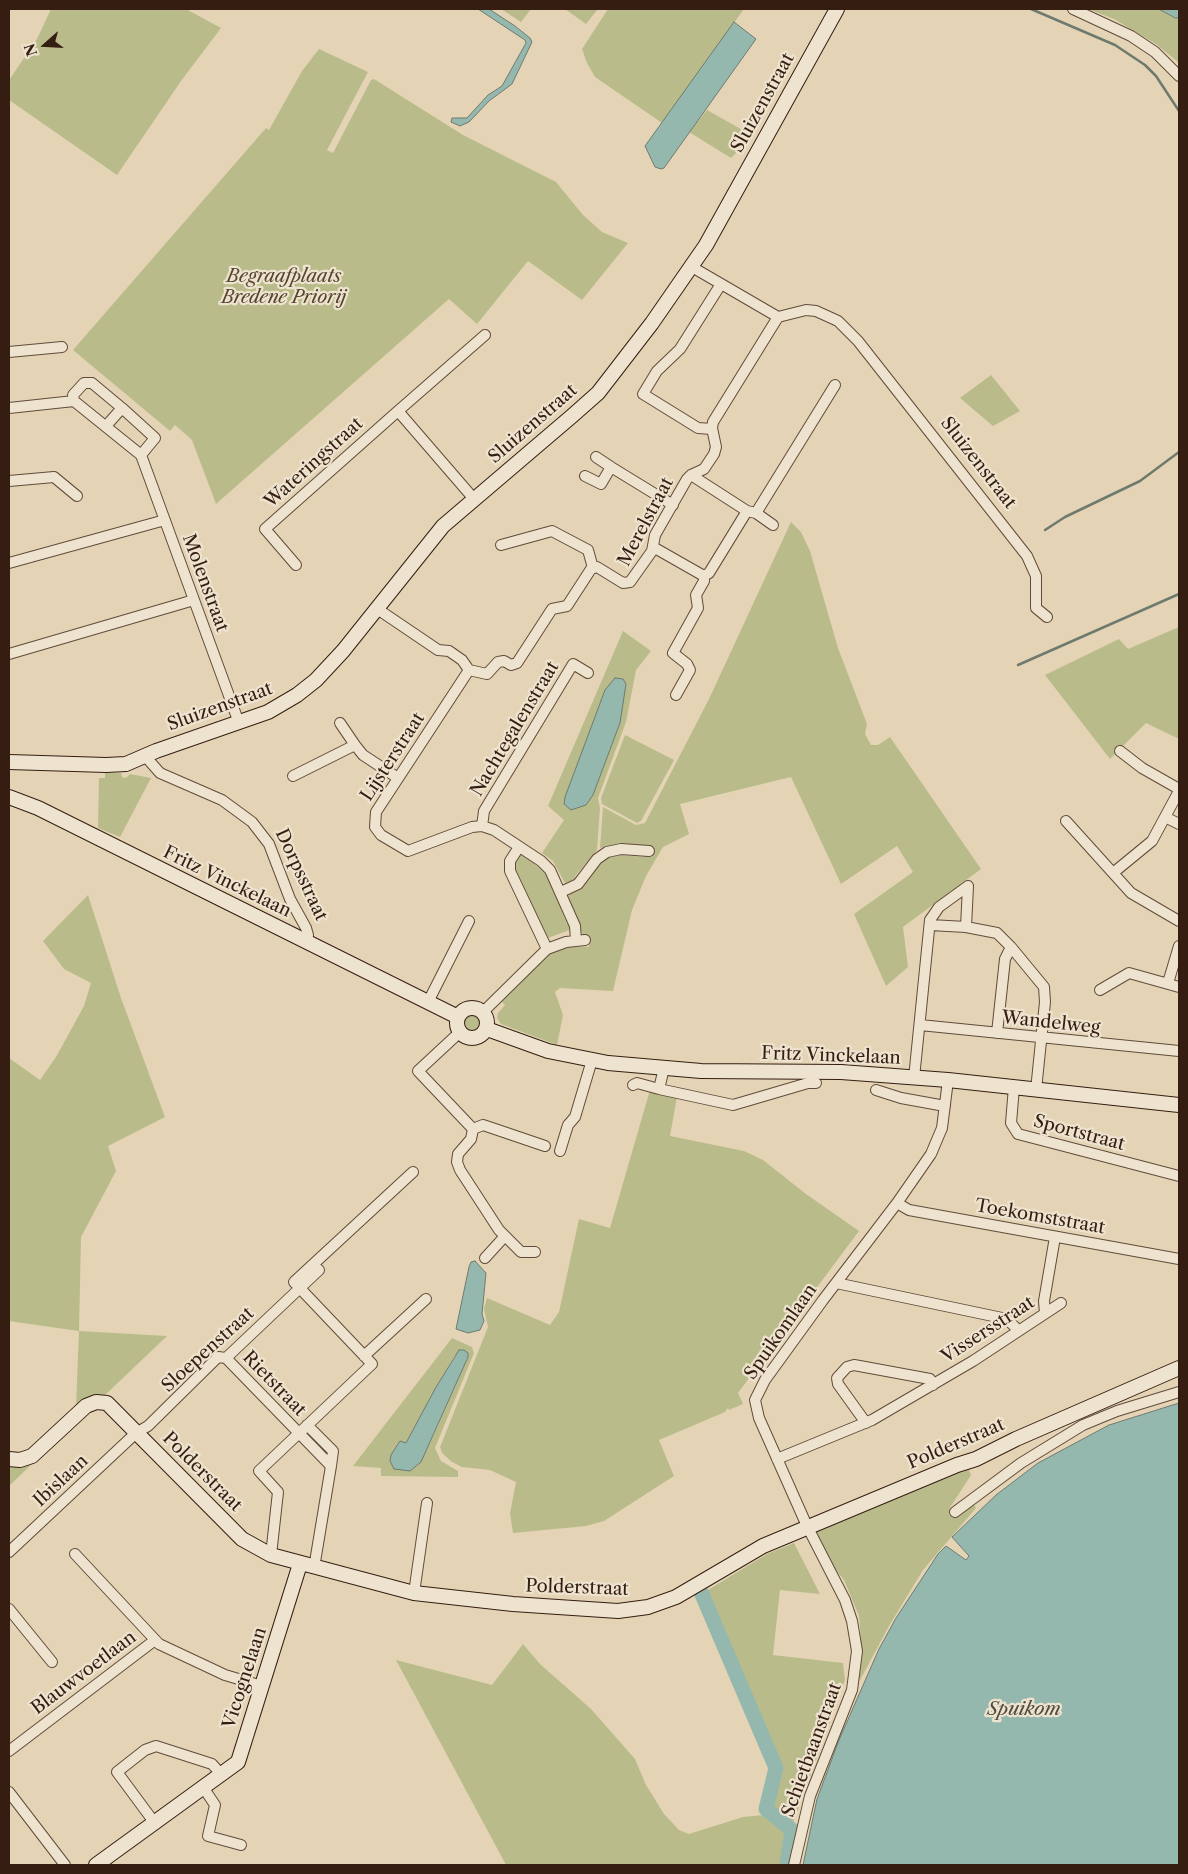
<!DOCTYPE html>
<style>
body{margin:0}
#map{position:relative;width:1188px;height:1874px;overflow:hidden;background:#e4d4b5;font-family:"Libre Caslon Text",serif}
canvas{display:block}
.frame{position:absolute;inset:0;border:10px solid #351d11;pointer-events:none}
.north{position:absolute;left:20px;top:20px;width:50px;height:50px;-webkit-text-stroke:4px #ede3cf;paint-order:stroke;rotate:251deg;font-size:14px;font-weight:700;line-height:20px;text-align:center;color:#351d11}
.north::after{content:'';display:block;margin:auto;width:18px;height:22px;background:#351d11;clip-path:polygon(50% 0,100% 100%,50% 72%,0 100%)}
</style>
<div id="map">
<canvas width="1188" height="1874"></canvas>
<div class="frame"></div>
<div class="north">N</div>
</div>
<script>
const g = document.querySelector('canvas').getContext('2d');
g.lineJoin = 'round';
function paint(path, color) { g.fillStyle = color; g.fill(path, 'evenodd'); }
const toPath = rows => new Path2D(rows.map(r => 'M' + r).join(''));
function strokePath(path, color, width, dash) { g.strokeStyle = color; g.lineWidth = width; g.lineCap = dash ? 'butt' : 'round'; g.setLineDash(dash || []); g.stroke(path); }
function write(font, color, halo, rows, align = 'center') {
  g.font = font + ' "Libre Caslon Text",serif'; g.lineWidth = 4.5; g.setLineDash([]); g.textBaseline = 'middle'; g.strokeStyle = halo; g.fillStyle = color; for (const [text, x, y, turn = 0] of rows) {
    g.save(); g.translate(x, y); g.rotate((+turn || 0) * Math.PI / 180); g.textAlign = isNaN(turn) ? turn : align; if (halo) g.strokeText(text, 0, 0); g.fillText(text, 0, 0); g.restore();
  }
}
paint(toPath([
 [51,9,186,9,221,28,181,81,117,175,9,100,9,80,37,39],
 [501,9,531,9,521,22],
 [565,9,598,9,586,24],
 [608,9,744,9,662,123,595,77,587,63,582,49],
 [1088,9,1159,9,1174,18,1179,18,1178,62,1156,44,1114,19],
 [319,49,368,72,327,150,333,153,371,80,374,79,463,135,556,182,583,215,602,232,628,243,582,300,528,261,477,324,449,299,216,504,192,440,175,425,170,431,73,350,266,128,269,130,302,71],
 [707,110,753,136,731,158,689,132],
 [991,375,1020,411,993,426,960,398],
 [791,522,801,532,810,551,838,648,867,724,865,734,871,745,878,745,890,737,981,869,903,927,908,967,886,986,854,914,913,872,897,846,841,884,791,777,680,804,689,834,663,847,646,876,632,910,613,991,560,988,555,992,563,1015,557,1045,501,1024,497,1018,498,1013,505,1005,501,1001,544,957,566,946,589,947,589,938,583,935,567,899,571,891,588,881,603,858,622,853,622,855,643,857,644,846,621,843,600,848,603,807,636,825,645,823,709,699],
 [1179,627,1179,739,1146,723,1110,759,1045,675,1119,639,1128,649],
 [623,631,651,651,636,670,626,722,598,798,600,808,597,850,575,876,577,879,565,883,553,861,542,853,564,820,548,806],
 [625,735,674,760,641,821,637,823,602,804,601,798],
 [105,773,121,773,122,777,126,778,130,774,151,778,120,837,98,828,99,778,105,778],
 [523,854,547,875,567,924,571,923,572,929,545,939,526,892,524,892,514,872,512,863,517,856],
 [88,895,121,998,165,1117,108,1146,116,1171,81,1237,79,1331,167,1336,103,1397,76,1407,79,1331,9,1321,9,1058,40,1080,56,1057,84,1006,91,983,64,969,43,941],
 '464 1023a8 8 0 1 1 16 0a8 8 0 1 1-16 0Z',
 [650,1090,677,1097,670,1136,744,1151,763,1160,806,1194,859,1231,738,1393,743,1404,729,1410,728,1408,725,1412,659,1440,674,1476,604,1521,586,1526,513,1533,510,1513,516,1482,490,1470,462,1467,452,1462,442,1453,440,1447,488,1327,484,1309,487,1298,550,1325,559,1312,579,1219,610,1228],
 [452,1338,472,1347,474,1353,435,1448,441,1461,458,1471,458,1477,381,1476,381,1468,353,1466],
 [455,1355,468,1357,431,1441,391,1455,400,1441,406,1443],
 [33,1463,9,1486,9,1466],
 [968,1468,971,1475,949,1509,956,1507,969,1496,976,1508,923,1570,889,1626,859,1682,862,1654,859,1616,844,1580,831,1564,813,1532],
 [794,1543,820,1594,780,1590,773,1655,843,1663,845,1680,792,1826,767,1809,778,1769,703,1593,767,1554],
 [523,1644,540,1664,591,1709,635,1759,646,1785,664,1814,679,1830,689,1834,743,1817,764,1815,788,1833,784,1865,506,1865,396,1660,492,1685]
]), '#b9bc8a');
const water = toPath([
 [478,9,489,9,515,26,530,38,532,42,512,84,489,101,469,122,460,126,451,122,452,118,467,118,488,95,502,86,526,43,525,40,478,9],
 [1159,9,1179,9,1179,18,1175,18,1159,9],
 [734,22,756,39,664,168,661,169,655,167,645,146,734,22],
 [615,678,623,679,626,684,620,723,593,795,586,805,571,810,564,804,565,797,605,690,615,678],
 [475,1261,486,1273,482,1314,484,1321,480,1330,468,1333,456,1329,469,1267,471,1262,475,1261],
 [459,1350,464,1350,468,1353,468,1357,421,1462,410,1471,394,1469,390,1461,391,1455,400,1441,406,1443,435,1389,459,1350],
 [1179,1403,1179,1865,803,1865,817,1799,839,1740,879,1649,896,1618,938,1554,946,1546,966,1560,969,1556,952,1537,996,1495,1038,1463,1109,1425,1179,1403]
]);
paint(water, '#95b8ae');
strokePath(water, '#6f7a6f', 1);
strokePath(toPath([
 [1031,9,1115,45,1145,65,1156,76,1179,111],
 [1045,530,1065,517,1140,481,1179,452],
 [1018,665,1179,594]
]), '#6f7a6f', 2.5);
strokePath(toPath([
 [701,1592,776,1768,766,1809,792,1830,787,1865]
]), '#95b8ae', 15);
const street = toPath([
 [1073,9,1131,36,1155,52,1179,76],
 [692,267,778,317],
 [778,317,806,310,816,311,838,321,858,341,1027,556,1036,576,1036,608,1047,617],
 [9,352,62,347],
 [74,401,73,395,84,383,92,383,122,408,106,426],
 [9,408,74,401,141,455,239,723],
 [122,408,155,438,141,455],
 [712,429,698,428,643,394,657,371,680,349,721,284],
 [596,457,611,467],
 [691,475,747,511,756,513,773,525],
 [585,476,601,484,611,467,673,505],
 [9,481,54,477,77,496],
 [474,499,398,411,485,335],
 [756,513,835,385],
 [501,545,552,531,588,550,593,568],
 [653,547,704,576,709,573,747,511],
 [9,563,165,520],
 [296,565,265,529,398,411],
 [376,608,438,650,449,651,462,660,469,670,487,674,498,662,504,661,511,665,517,663,552,609,567,606,591,569,597,567,623,583,630,582,652,551,655,535,687,479,691,475,704,469,714,454,716,447,712,428,713,422,778,317],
 [9,654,194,600],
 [469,670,376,812,375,827,381,835,408,851,472,827,482,826,494,830,541,861,550,870,575,926,576,941],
 [676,695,690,670,687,664,673,653,698,608,696,595,704,581,704,576],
 [355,745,363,755,398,778],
 [1120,751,1142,768,1179,789],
 [145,756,160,773,222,800,252,822,269,844,290,899,306,928,308,935,307,942],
 [293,776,355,745,340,723],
 [1165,817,1179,824],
 [1066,821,1131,893,1179,921],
 [482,826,484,811,573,664,588,673],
 [519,847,510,861,510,871,547,949],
 [1113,873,1152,841,1179,791],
 [561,892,578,884,597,859,607,852,621,849,649,851],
 [930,925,966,927,968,886],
 [966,927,997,933,1011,947,1005,959,997,1033],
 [1011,947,1044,987,1045,1002,1036,1090],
 [1168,983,1179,946],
 [1100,990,1129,973,1179,987],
 [428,1002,469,921],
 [483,1012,547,949,566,942,585,940],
 [920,1025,1179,1051],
 [460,1032,418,1071,473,1129],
 [664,1068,659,1089,733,1105,808,1083,816,1083],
 [914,1078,930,920,939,907,968,886],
 [633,1085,637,1083,659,1089],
 [1014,1087,1011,1123,1018,1134,1179,1176],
 [876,1090,901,1098,945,1106],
 [473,1129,471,1139,458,1154,457,1162,460,1170,499,1230,521,1252,535,1252],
 [473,1129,483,1125,489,1127,545,1146],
 [560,1151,568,1125,575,1117,592,1060],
 [897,1203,909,1210,1179,1259],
 [485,1258,505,1236],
 [836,1283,1007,1319,1018,1330],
 [1045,1313,1044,1301,1055,1237],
 [364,1356,426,1299],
 [226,1358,331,1466,314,1568],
 [866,1423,838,1384,837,1378,847,1367,854,1365,930,1379,933,1385],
 [307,1425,333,1451,331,1466],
 [777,1459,872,1420,973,1361,1061,1303],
 [955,1512,1021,1463,1083,1425,1117,1411,1179,1392],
 [9,1552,136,1433,148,1426,218,1357,226,1358,319,1270,313,1265],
 [75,1554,159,1644,225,1675,262,1686],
 [271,1555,278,1492,259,1471,372,1364,294,1282,413,1172],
 [414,1593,427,1503],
 [9,1609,52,1662],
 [9,1751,155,1640],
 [203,1787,215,1805,208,1836,241,1845],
 [9,1792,65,1865],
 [154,1822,117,1772,145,1750,156,1746,212,1764,221,1774],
 [794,1865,810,1796,852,1690,857,1651,852,1621,845,1600,807,1526,759,1418,755,1400,765,1380,823,1300,897,1203,931,1154,942,1128,948,1080]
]);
const secondary = toPath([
 [9,762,106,765,126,764,156,751,268,712,297,695,316,680,343,651,443,526,572,416,598,393,615,371,652,323,706,245,837,9],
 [9,797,38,808,458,1017],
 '457 1023a15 15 0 1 1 30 0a15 15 0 1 1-30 0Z',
 [487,1029,548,1051,608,1063,701,1071,841,1072,948,1080,1179,1105],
 [9,1459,20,1460,32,1456,86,1406,96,1402,107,1403,242,1539,271,1555,414,1593,513,1604,618,1611,648,1607,676,1597,763,1546,957,1465,976,1459,1016,1439,1179,1368],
 [96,1865,238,1762,300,1564]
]);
strokePath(street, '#614b3a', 12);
strokePath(secondary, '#351d11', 16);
strokePath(street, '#ede3cf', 10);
strokePath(secondary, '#ede3cf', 14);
write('18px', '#351d11', '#ede3cf', [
 ["Sluizenstraat",763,103,-61],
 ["Sluizenstraat",533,424,-41],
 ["Wateringstraat",314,463,-42],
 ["Sluizenstraat",978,463,52],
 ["Merelstraat",646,522,-62],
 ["Molenstraat",205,583,70],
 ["Sluizenstraat",220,707,-20],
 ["Nachtegalenstraat",515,729,-59],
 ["Lijsterstraat",393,757,-57],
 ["Dorpsstraat",301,875,65],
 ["Fritz Vinckelaan",227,882,26],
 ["Wandelweg",1051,1023,6],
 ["Fritz Vinckelaan",831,1056,2],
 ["Sportstraat",1079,1133,15],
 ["Toekomststraat",1040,1217,10],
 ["Vissersstraat",988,1330,-33],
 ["Spuikomlaan",781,1332,-55],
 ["Sloepenstraat",208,1350,-42],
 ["Rietstraat",274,1384,46],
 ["Polderstraat",956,1444,-23],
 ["Polderstraat",202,1472,45],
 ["Ibislaan",61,1481,-43],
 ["Polderstraat",577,1588,2],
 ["Blauwvoetlaan",84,1673,-37],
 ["Vicognelaan",245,1678,-72],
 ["Schietbaanstraat",812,1750,-70]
]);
write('italic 18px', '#56452f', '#ede3cf', [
 ["Begraafplaats",284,277],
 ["Bredene Priorij",284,298]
]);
write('italic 19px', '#524c40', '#ede3cf', [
 ["Spuikom",1024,1710]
]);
</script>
